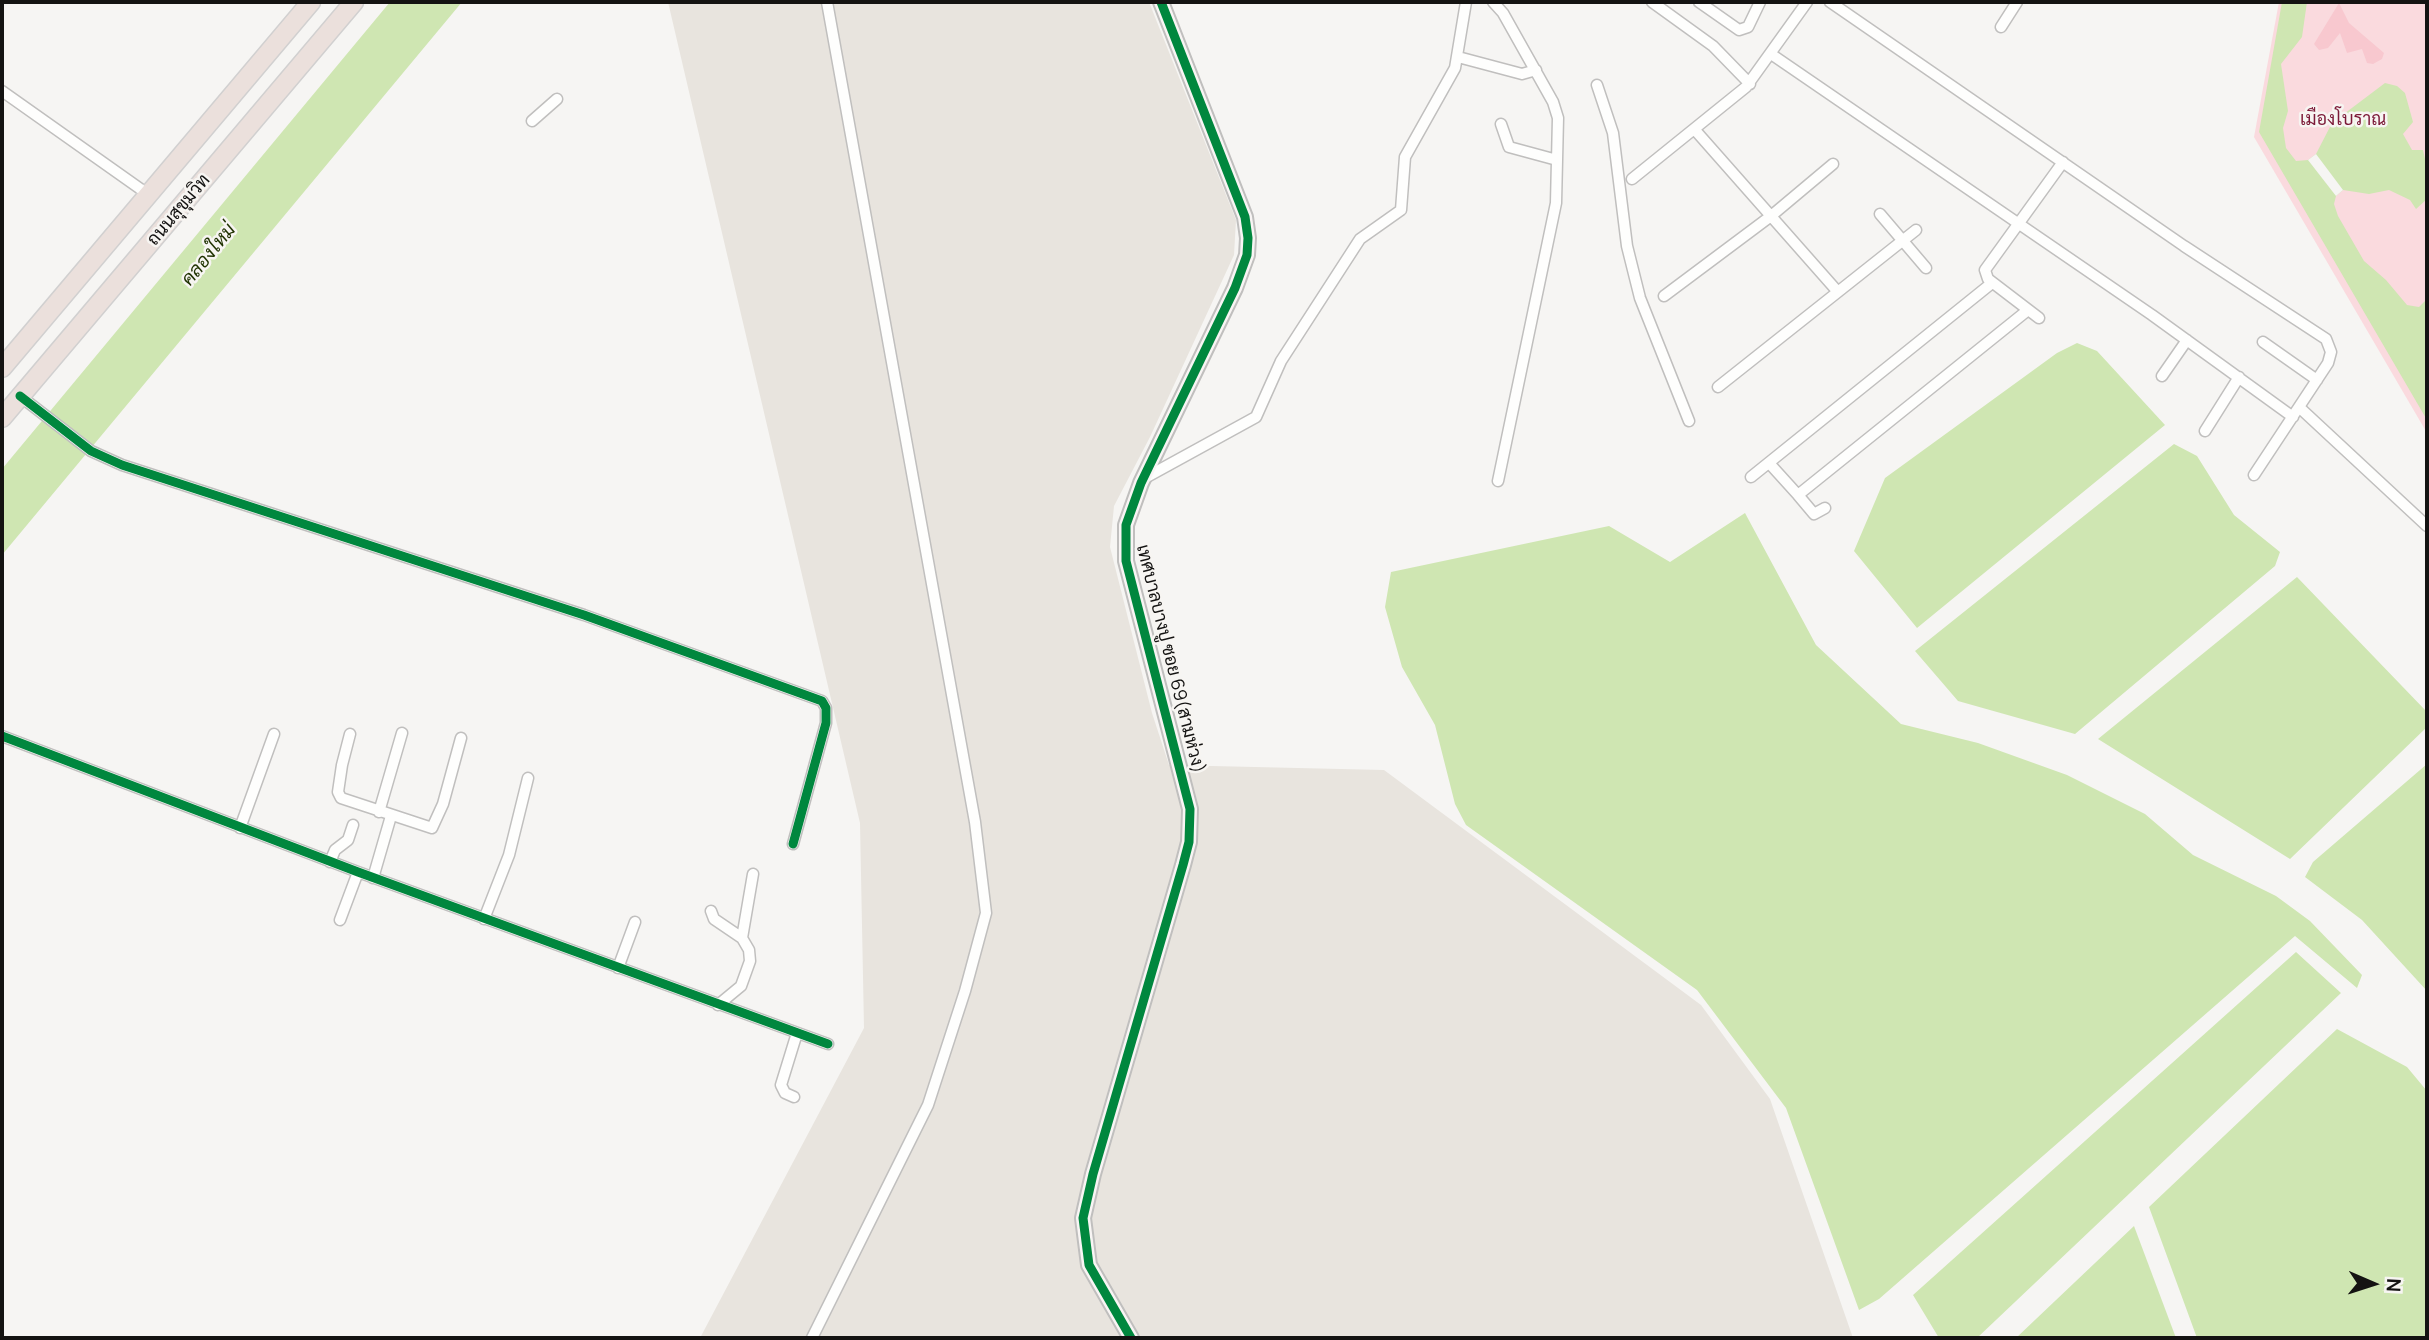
<!DOCTYPE html>
<meta charset="utf-8">
<style>
body{margin:0}
#map{position:relative;width:2429px;height:1340px;overflow:hidden;background:#f6f5f3;font-family:Manrope,sans-serif}
canvas{display:block}
.frame{position:absolute;inset:0;border:4px solid #141312;pointer-events:none}
.north{position:absolute;left:2338px;top:1249px;width:70px;height:70px;-webkit-text-stroke:5px #f7f5f2;paint-order:stroke;rotate:93deg;font-size:19px;font-weight:700;line-height:28px;text-align:center;color:#141312}
.north::after{content:'';display:block;margin:auto;width:24px;height:32px;background:#141312;clip-path:polygon(50% 0,100% 100%,50% 72%,0 100%)}
</style>
<div id="map">
<canvas width="2429" height="1340"></canvas>
<div class="frame"></div>
<div class="north">N</div>
</div>
<script>
const g = document.querySelector('canvas').getContext('2d');
g.lineJoin = 'round';
function paint(path, color) { g.fillStyle = color; g.fill(path, 'evenodd'); }
const toPath = rows => new Path2D(rows.map(r => 'M' + r).join(''));
function strokePath(path, color, width, dash) { g.strokeStyle = color; g.lineWidth = width; g.lineCap = dash ? 'butt' : 'round'; g.setLineDash(dash || []); g.stroke(path); }
function write(font, color, halo, rows, align = 'center') {
  g.font = font + ' Manrope,Sarabun,sans-serif'; g.lineWidth = 5; g.setLineDash([]); g.textBaseline = 'middle'; g.strokeStyle = halo; g.fillStyle = color; for (const [text, x, y, turn = 0] of rows) {
    g.save(); g.translate(x, y); g.rotate((+turn || 0) * Math.PI / 180); g.textAlign = isNaN(turn) ? turn : align; if (halo) g.strokeText(text, 0, 0); g.fillText(text, 0, 0); g.restore();
  }
}
paint(toPath([
 [668,2,1149,2,1236,220,1234,255,1150,437,1114,506,1110,547,1152,713,1169,765,1384,770,1701,1005,1770,1099,1853,1338,700,1338,864,1028,860,823]
]), '#e8e4de');
paint(toPath([
 [2279,2,2427,2,2427,433,2254,137]
]), '#fadade');
paint(toPath([
 [2339,3,2349,23,2384,53,2382,59,2373,64,2367,63,2362,49,2347,53,2340,33,2328,48,2319,50,2314,44]
]), '#f8c8cf');
paint(toPath([
 [390,2,462,2,2,555,2,469],
 [2282,2,2307,2,2302,37,2281,64,2288,111,2283,128,2286,148,2296,161,2308,160,2316,154,2332,123,2385,83,2397,86,2405,93,2413,122,2403,134,2412,150,2423,150,2427,168,2427,199,2416,209,2410,200,2389,190,2369,194,2343,190,2336,196,2334,204,2338,216,2364,261,2386,280,2407,305,2419,307,2427,299,2427,420,2259,132],
 [2077,343,2097,351,2165,425,1917,628,1854,551,1885,478,2057,353],
 [2174,444,2197,456,2234,515,2280,552,2275,566,2075,734,1958,701,1915,651],
 [1745,513,1816,645,1901,724,1978,743,2067,775,2145,814,2193,855,2276,896,2310,921,2362,975,2357,988,2295,936,1879,1299,1859,1310,1786,1108,1697,990,1466,825,1455,804,1435,725,1402,667,1385,607,1391,572,1609,526,1670,562],
 [2297,577,2427,712,2427,727,2290,859,2098,739],
 [2427,764,2427,991,2362,920,2305,877,2313,862],
 [2296,952,2341,993,1977,1338,1939,1338,1913,1295],
 [2337,1029,2407,1067,2427,1091,2427,1338,2197,1338,2149,1207],
 [2134,1226,2176,1338,2016,1338]
]), '#cfe6b2');
paint(toPath([
 [2316,154,2343,190,2336,196,2308,160]
]), '#f6f5f3');
const street = toPath([
 [1493,2,1503,13,1553,102,1558,118,1556,203,1498,481],
 [1652,2,1713,46,1750,84],
 [1699,2,1739,30,1748,27,1760,2],
 [1830,2,2184,246,2326,339,2331,352,2328,363,2254,475],
 [2001,27,2017,2],
 [1771,54,2152,315,2293,417],
 [1458,57,1522,74,1536,70],
 [1597,85,1613,133,1627,246,1640,298,1689,421],
 [2,91,149,195],
 [532,121,557,99],
 [1501,124,1509,147,1557,160],
 [1695,130,1838,292],
 [1632,179,1746,87,1807,2],
 [1880,214,1926,268],
 [1664,296,1771,216,1833,164],
 [2039,318,1988,279,1985,270,2063,162],
 [2263,342,2317,380],
 [2162,376,2187,340],
 [1718,387,1916,230],
 [20,396,91,451,122,465,584,615,822,701,826,708,826,723,793,844],
 [2300,408,2427,526],
 [2205,431,2239,377],
 [1769,463,1798,495],
 [1751,477,1992,283],
 [1143,479,1256,417,1281,361,1360,239,1401,210,1405,157,1455,68,1466,2],
 [1825,508,1814,514,1798,495,2028,310],
 [350,734,342,765,338,792,341,798,432,828,443,804,461,738],
 [2,736,358,872,828,1044],
 [379,812,402,733],
 [240,828,274,734],
 [330,862,335,850,348,840,353,825],
 [373,878,391,816],
 [711,911,714,919,742,938],
 [484,919,509,855,528,778],
 [340,920,358,872],
 [618,968,635,922],
 [718,1005,741,986,750,961,749,950,742,938,753,874],
 [794,1097,785,1093,781,1085,797,1033],
 [812,1338,928,1105,965,991,986,913,975,822,827,2]
]);
const secondary = toPath([
 [1131,1338,1089,1265,1083,1218,1093,1174,1183,865,1189,842,1190,809,1126,561,1126,525,1141,483,1235,288,1247,255,1248,238,1245,217,1161,2]
]);
const highway = toPath([
 [2,368,311,2],
 [2,418,354,2]
]);
strokePath(street, '#c0bfbe', 13);
strokePath(secondary, '#c0bfbe', 18);
strokePath(highway, '#d1d0d0', 21);
strokePath(street, '#fefefd', 10);
strokePath(secondary, '#f8f5f4', 14);
strokePath(highway, '#ebe0dc', 18);
strokePath(toPath([
 [20,396,91,451,122,465,584,615,822,701,826,708,826,723,793,844],
 [2,736,358,872,828,1044],
 [1131,1338,1089,1265,1083,1218,1093,1174,1183,865,1189,842,1190,809,1126,561,1126,525,1141,483,1235,288,1247,255,1248,238,1245,217,1161,2]
]), '#00873e', 9);
write('18px', '#7c1a38', '#f7f5f2', [
 ["เมืองโบราณ",2343,120]
]);
write('18px', '#141312', '#f7f5f2', [
 ["ถนนสุขุมวิท",179,210,-50],
 ["เทศบาลบางปู ซอย 69(สามห่วง)",1170,659,76]
]);
write('italic 19px', '#1f3200', '#f7f5f2', [
 ["คลองใหม่",209,255,-51]
]);
</script>
